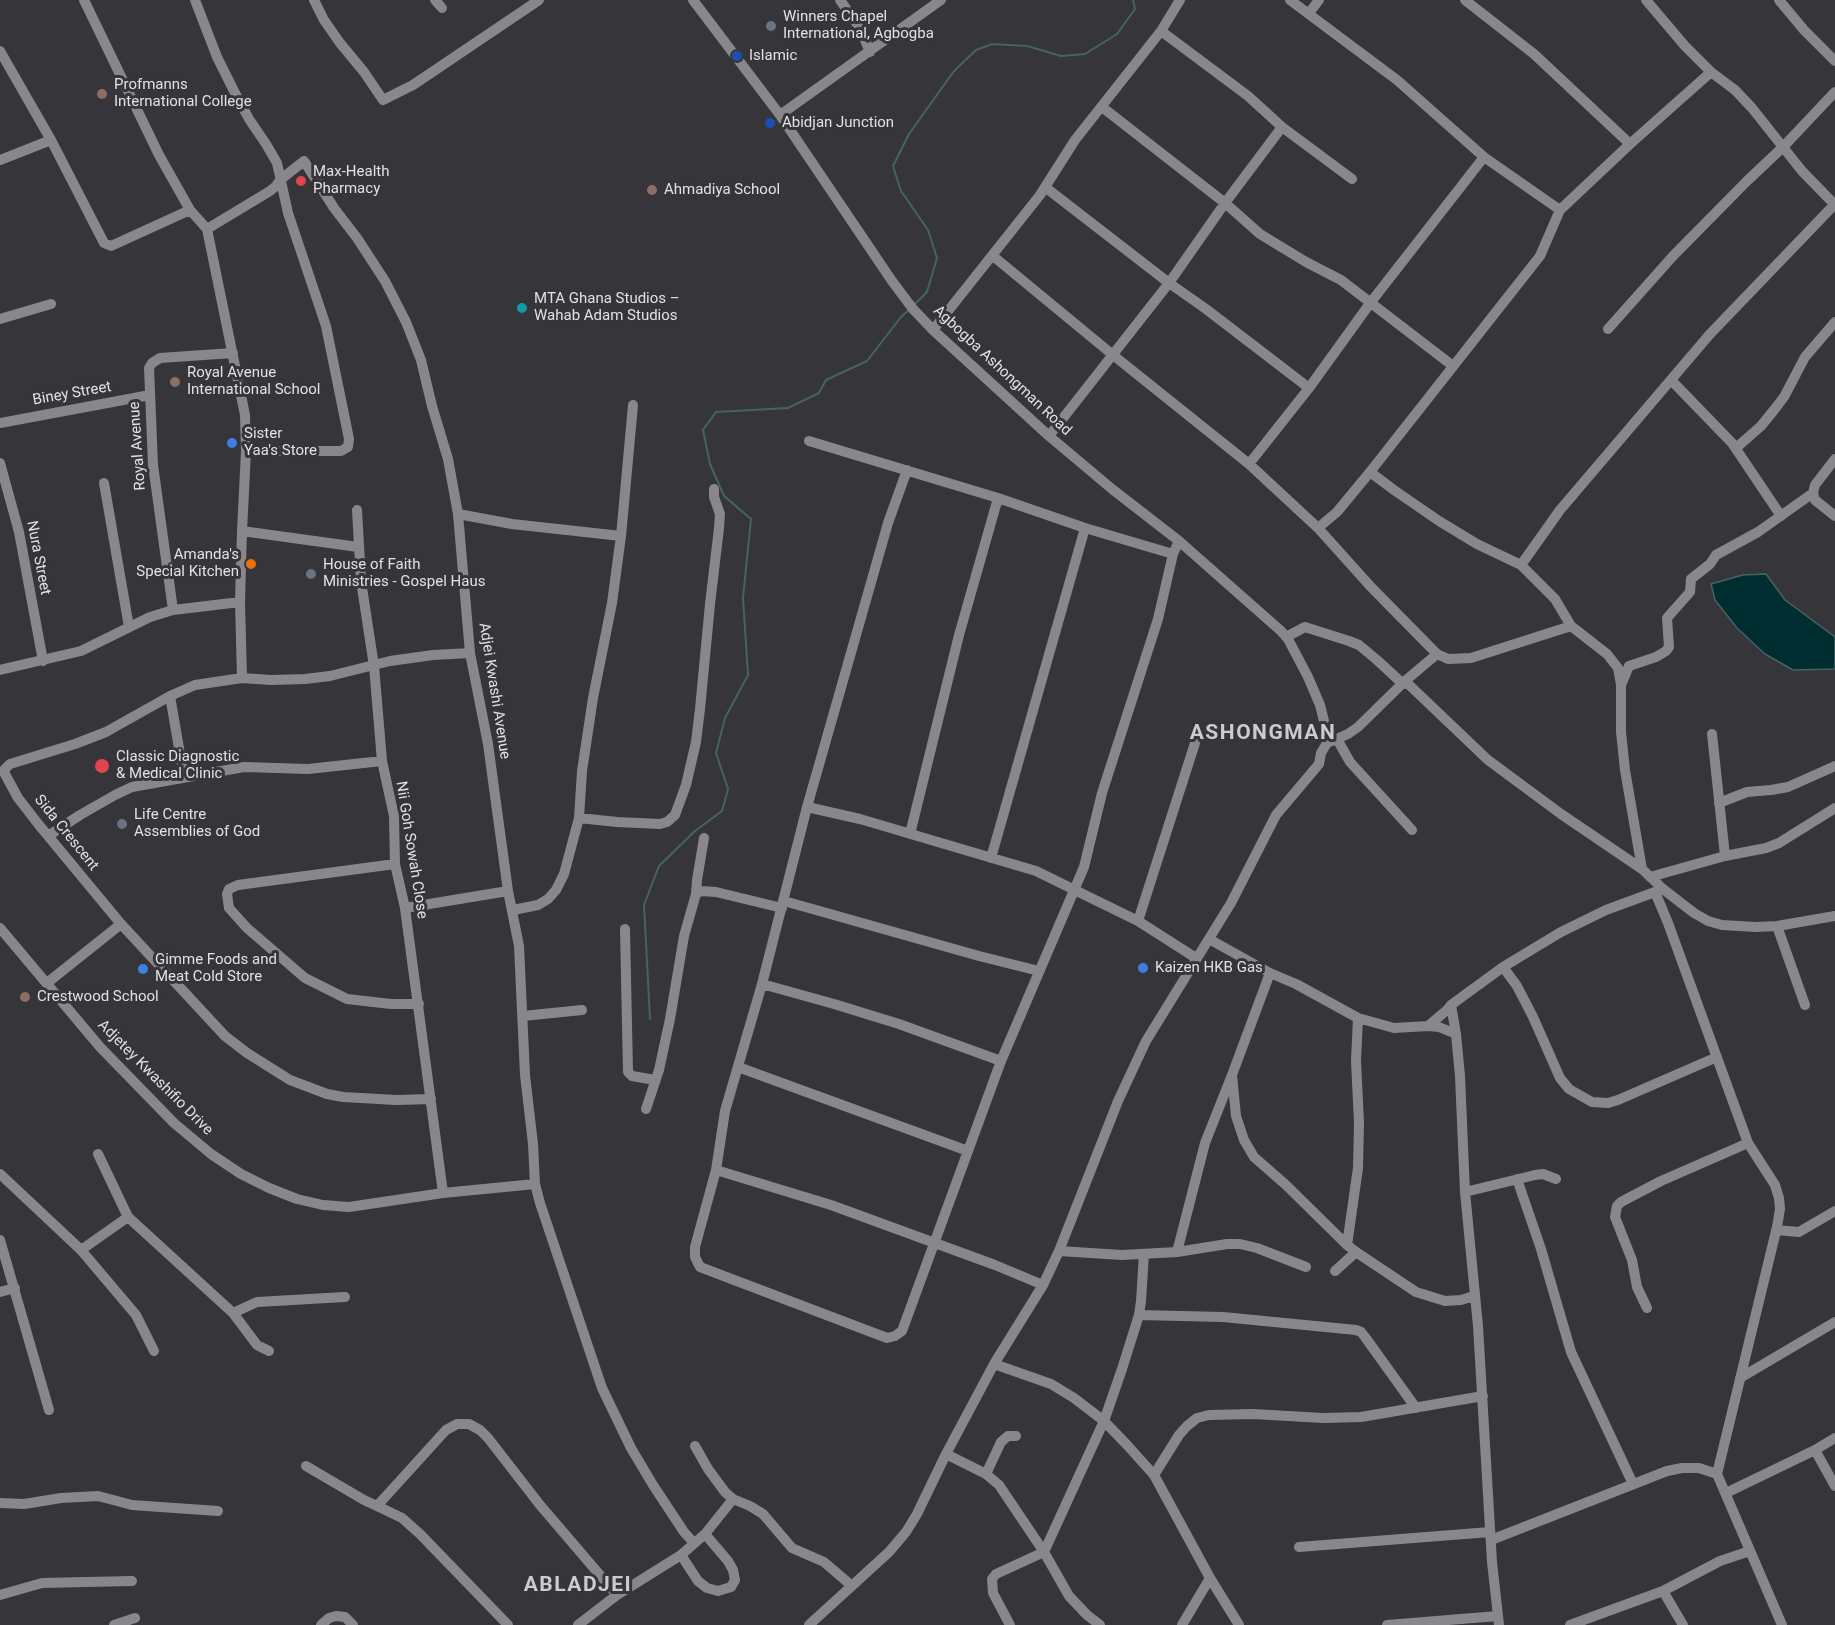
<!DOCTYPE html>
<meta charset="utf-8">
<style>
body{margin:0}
canvas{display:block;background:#363539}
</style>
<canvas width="1835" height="1625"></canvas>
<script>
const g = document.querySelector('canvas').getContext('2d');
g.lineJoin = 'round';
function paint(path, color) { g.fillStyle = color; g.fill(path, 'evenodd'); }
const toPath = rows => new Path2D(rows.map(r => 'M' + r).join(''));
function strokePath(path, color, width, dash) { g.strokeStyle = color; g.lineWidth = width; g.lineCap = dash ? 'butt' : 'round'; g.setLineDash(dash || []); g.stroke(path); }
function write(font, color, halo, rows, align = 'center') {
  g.font = font + ' Roboto,sans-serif'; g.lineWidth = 6; g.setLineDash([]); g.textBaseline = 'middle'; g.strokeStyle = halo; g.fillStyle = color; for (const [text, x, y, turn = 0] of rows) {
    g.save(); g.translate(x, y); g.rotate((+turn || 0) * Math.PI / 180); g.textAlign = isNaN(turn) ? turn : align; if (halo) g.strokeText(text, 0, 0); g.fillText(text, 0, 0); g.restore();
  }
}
const water = toPath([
 [1766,574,1785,600,1835,637,1835,669,1793,670,1765,654,1737,628,1715,600,1711,584,1743,575,1766,574]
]);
paint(water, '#002d2f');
strokePath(water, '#446365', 1.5);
strokePath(toPath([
 [914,305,927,292,937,258,928,230,901,191,893,166,909,134,954,71,976,50,992,44,1027,46,1061,56,1085,54,1117,34,1135,9,1133,0],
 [650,1019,644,905,659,866,695,831,722,811,728,789,716,753,725,718,748,675,743,598,751,519,724,496,710,464,703,430,716,412,788,408,819,393,826,380,867,361,901,317,910,309]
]), '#446365', 2);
strokePath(toPath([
 [84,0,159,155,190,210,207,229,245,415,246,451,242,531,240,602,242,678],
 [195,0,217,57,234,91,249,119,266,144,277,163,288,213,326,326,349,439,348,447,341,451,246,451],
 [314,0,324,20,340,43,364,72,383,100,413,85,539,0],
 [435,0,442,8],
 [693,0,780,115,892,281,913,309,933,330,1049,436,1112,489,1179,541,1281,631,1288,639,1308,677,1320,705,1327,733,1327,743,1321,753,1319,764,1276,815,1231,903,1146,1041,1118,1101,1059,1251,1043,1285,994,1364,946,1454,917,1514,906,1532,889,1552,809,1625],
 [840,0,860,28,870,52],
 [1290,0,1397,80,1484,157,1560,210],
 [1465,0,1534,54,1630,144],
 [1646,0,1685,46,1711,72,1735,90,1752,108,1802,171,1835,205],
 [1779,0,1804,30,1835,61],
 [1309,13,1319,0],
 [1161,31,1248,96,1282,127,1352,179],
 [0,51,51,140,104,243,111,246,190,210],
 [1102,107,1225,203,1260,234,1306,262,1341,280,1453,366],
 [780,115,941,0],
 [0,160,51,140],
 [1045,187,1169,283,1206,309,1309,388],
 [207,229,270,191,276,186,280,180,304,161,334,208,357,238,385,281,406,322,421,360,432,406,448,459,458,514,470,653,488,744,508,891,519,946,525,1075,533,1144,535,1184,540,1203,602,1388,631,1448,653,1485,684,1532,694,1543],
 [993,256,1113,355,1249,464,1318,528,1371,587,1437,654,1448,659,1471,658,1571,626],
 [0,319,51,304],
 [1608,329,1673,256,1747,181,1783,147,1835,92],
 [933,330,1040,195,1075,140,1161,31,1180,0],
 [1672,381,1732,443,1781,516],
 [0,423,150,395],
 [1049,436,1169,283,1225,203,1282,127],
 [809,441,998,498,1085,528,1173,554],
 [1736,448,1761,426,1774,410,1784,397,1805,357,1835,322],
 [1835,459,1815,485,1813,493,1815,500,1835,516],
 [0,463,19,532,43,661],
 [1249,464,1309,388,1371,302,1484,157],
 [907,470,888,523,807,807,762,984,725,1111,716,1170,695,1247,695,1257,700,1267,887,1338,895,1336,902,1331,1001,1061,1084,867,1102,793,1158,619,1173,554,1179,541],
 [1370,472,1394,490,1439,521,1477,544,1521,565,1555,599,1571,626,1607,654,1618,668,1621,685,1621,732,1625,770,1642,869],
 [104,483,129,627],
 [357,510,361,581,374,666,382,761,394,816,395,864,405,908,443,1193],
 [458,514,512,524,621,536],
 [1318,528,1337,512,1370,472,1540,256,1560,210,1630,144,1711,72],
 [242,531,358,547],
 [1521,565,1560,510,1710,334,1834,205],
 [173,610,153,465,149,368,152,363,160,358,233,353],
 [1286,637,1305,627,1349,641,1359,645,1377,660,1403,684],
 [0,670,81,651,150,617,173,610,240,602],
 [1405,681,1488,760,1561,814,1642,869,1663,889,1694,913,1708,921,1722,925,1756,927,1777,926,1835,916],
 [1621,685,1629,666,1656,657,1666,651,1669,647,1667,618,1690,592,1691,579,1710,564,1716,555,1758,532,1813,493],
 [170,696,184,777],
 [1712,734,1725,856],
 [1337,739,1350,762,1412,830],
 [1327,743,1348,734,1358,727,1405,681,1437,654],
 [1719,803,1747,792,1771,790,1788,787,1835,766],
 [807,807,860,819,1036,871,1138,921,1196,958],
 [579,818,617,822,660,824,667,822,675,815,686,785,696,742,700,709,710,604,719,528,720,514,714,497,714,489],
 [910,834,959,635,998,498],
 [48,836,80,815,115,795,132,787,244,767,308,769,382,761],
 [991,858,1085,528],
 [395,864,238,885,229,889,227,894,229,908,247,928,305,978,347,999,391,1004,419,1004],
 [1650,877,1725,856,1766,848,1779,843,1835,808],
 [1655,892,1668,923,1748,1143,1775,1185,1779,1198,1780,1209,1777,1227,1717,1474,1782,1625],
 [696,894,697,880,704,838],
 [784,901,979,956,1039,971],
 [405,908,508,891],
 [513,910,538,905,548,899,556,890,564,874,579,818,582,771,593,698,612,603,621,536,633,405],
 [1138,921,1195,743],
 [1777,926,1805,1005],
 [0,928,100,1047,174,1123,211,1154,241,1174,269,1188,297,1199,323,1205,349,1207,443,1193,535,1184],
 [625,929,628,1072,632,1076,655,1080],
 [1209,939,1270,973,1296,984,1358,1018,1394,1028,1428,1026,1439,1027,1456,1034],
 [1503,967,1517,986,1533,1017,1560,1078,1569,1089,1592,1102,1608,1103,1618,1100,1717,1057],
 [47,983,121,924],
 [762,984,834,1004,899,1024,1001,1061],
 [523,1016,582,1010],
 [1428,1026,1447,1010,1451,1005],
 [738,1067,968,1151],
 [1232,1075,1236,1116,1244,1140,1254,1157,1286,1185,1347,1245,1356,1252,1416,1292,1445,1301,1461,1300,1474,1296],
 [431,1099,396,1100,343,1097,327,1094,290,1080,247,1053,225,1036,121,924,39,825,18,798,5,774,4,770,10,764,75,744,106,732,170,696,195,685,242,678,271,680,305,679,330,676,390,661,433,655,470,653],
 [646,1109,659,1070,670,1019,684,936,696,894,701,891,716,892,782,908],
 [98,1154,128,1217],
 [716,1170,831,1205,995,1265,1043,1285],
 [0,1174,81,1250,136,1315,154,1351],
 [1517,1179,1541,1249,1571,1352,1633,1484],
 [1465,1192,1535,1175,1543,1174,1556,1179],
 [1776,1230,1799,1232,1835,1211],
 [0,1240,49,1410],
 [1347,1245,1358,1168,1359,1123,1356,1061,1358,1018],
 [81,1250,128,1217,233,1313,257,1345,269,1351],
 [1059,1251,1122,1255,1177,1252,1227,1244,1240,1244,1257,1248,1306,1267],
 [1177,1252,1205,1143,1232,1075,1270,973],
 [1335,1271,1356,1252],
 [0,1292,15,1288],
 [1647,1308,1637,1287,1632,1260,1615,1217,1617,1206,1621,1202,1661,1181,1748,1143],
 [233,1313,257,1302,345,1297],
 [1139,1315,1223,1317,1356,1330,1361,1332,1365,1337,1416,1408],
 [994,1364,1051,1384,1074,1398,1104,1421,1128,1446,1154,1475,1210,1578,1239,1625],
 [1740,1378,1835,1322],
 [695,1446,708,1469,725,1492,733,1499,750,1506,763,1514,792,1548,824,1562,852,1586],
 [1815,1450,1835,1486],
 [946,1454,986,1474,999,1485,1044,1552,1069,1596,1087,1615,1100,1625],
 [306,1466,364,1500,377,1506,446,1430,457,1424,469,1424,480,1430,488,1438,540,1505,617,1595],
 [986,1474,1001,1442,1008,1436,1016,1436],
 [1154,1475,1179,1435,1187,1426,1197,1418,1209,1415,1253,1414,1323,1418,1361,1417,1483,1396],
 [1726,1493,1815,1450,1835,1438],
 [0,1503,24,1504,61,1498,98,1496,132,1505,218,1511],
 [377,1506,402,1518,420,1534,508,1625],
 [1491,1540,1667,1471,1682,1468,1699,1468,1717,1474],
 [1299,1547,1490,1532],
 [681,1555,698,1581,707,1588,718,1591,731,1587,735,1580,733,1570,728,1561,705,1534],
 [1663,1591,1683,1625],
 [0,1595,42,1583,132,1581],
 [114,1625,135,1618],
 [321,1625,329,1618,336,1616,345,1617,353,1625],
 [578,1625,617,1595,681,1555,705,1534,733,1499],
 [1010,1625,993,1593,992,1579,996,1574,1044,1552,1104,1421,1122,1369,1139,1315,1141,1301,1144,1254],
 [1182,1625,1210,1578],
 [1387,1625,1498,1616],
 [1499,1625,1492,1562,1478,1326,1465,1192,1460,1076,1456,1034,1451,1005,1503,967,1561,932,1606,910,1663,889],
 [1570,1625,1663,1591,1720,1561,1750,1551]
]), '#89878b', 10);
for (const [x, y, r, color] of [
 [771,26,6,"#6b7280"],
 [737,56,6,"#1a4fb4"],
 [102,94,6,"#8d6e63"],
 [770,123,6,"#1a4fb4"],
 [301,181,6,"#e0444e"],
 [652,190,6,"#8d6e63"],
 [522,308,6,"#0f9aa8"],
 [175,382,6,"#8d6e63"],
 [232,443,6,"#3f7fe0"],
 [251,564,6,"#e8710a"],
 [311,574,6,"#6b7280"],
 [102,766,8,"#e0444e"],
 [122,824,6,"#6b7280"],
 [1143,968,6,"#3f7fe0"],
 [143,969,6,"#3f7fe0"],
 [25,997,6,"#8d6e63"]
]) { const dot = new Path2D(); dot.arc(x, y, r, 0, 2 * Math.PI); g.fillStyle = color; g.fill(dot); strokePath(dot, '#363539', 2); }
write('15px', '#e1e0e2', '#363539', [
 ["Winners Chapel",783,17],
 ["International, Agbogba",783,34],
 ["Islamic",749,56],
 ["Profmanns",114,85],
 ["International College",114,102],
 ["Abidjan Junction",782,123],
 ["Max-Health",313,172],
 ["Pharmacy",313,189],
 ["Ahmadiya School",664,190],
 ["MTA Ghana Studios –",534,299],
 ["Wahab Adam Studios",534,316],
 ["Royal Avenue",187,373],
 ["International School",187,390],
 ["Sister",244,434],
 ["Yaa's Store",244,451],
 ["Amanda's",239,555,"right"],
 ["Special Kitchen",239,572,"right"],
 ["House of Faith",323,565],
 ["Ministries - Gospel Haus",323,582],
 ["Classic Diagnostic",116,757],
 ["& Medical Clinic",116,774],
 ["Life Centre",134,815],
 ["Assemblies of God",134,832],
 ["Gimme Foods and",155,960],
 ["Meat Cold Store",155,977],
 ["Kaizen HKB Gas",1155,968],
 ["Crestwood School",37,997]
], 'left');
write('15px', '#e1e0e2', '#363539', [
 ["Agbogba Ashongman Road",1002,371,43],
 ["Biney Street",72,394,-10],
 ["Royal Avenue",138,446,-94],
 ["Nura Street",38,558,79],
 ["Adjei Kwashi Avenue",494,691,81],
 ["Sida Crescent",66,833,51],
 ["Nii Goh Sowah Close",411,850,81],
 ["Adjetey Kwashifio Drive",155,1078,45]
]);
g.letterSpacing = '1.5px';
write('bold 21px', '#cdcbcf', '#363539', [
 ["ASHONGMAN",1263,734],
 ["ABLADJEI",578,1586]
]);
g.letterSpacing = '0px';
</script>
